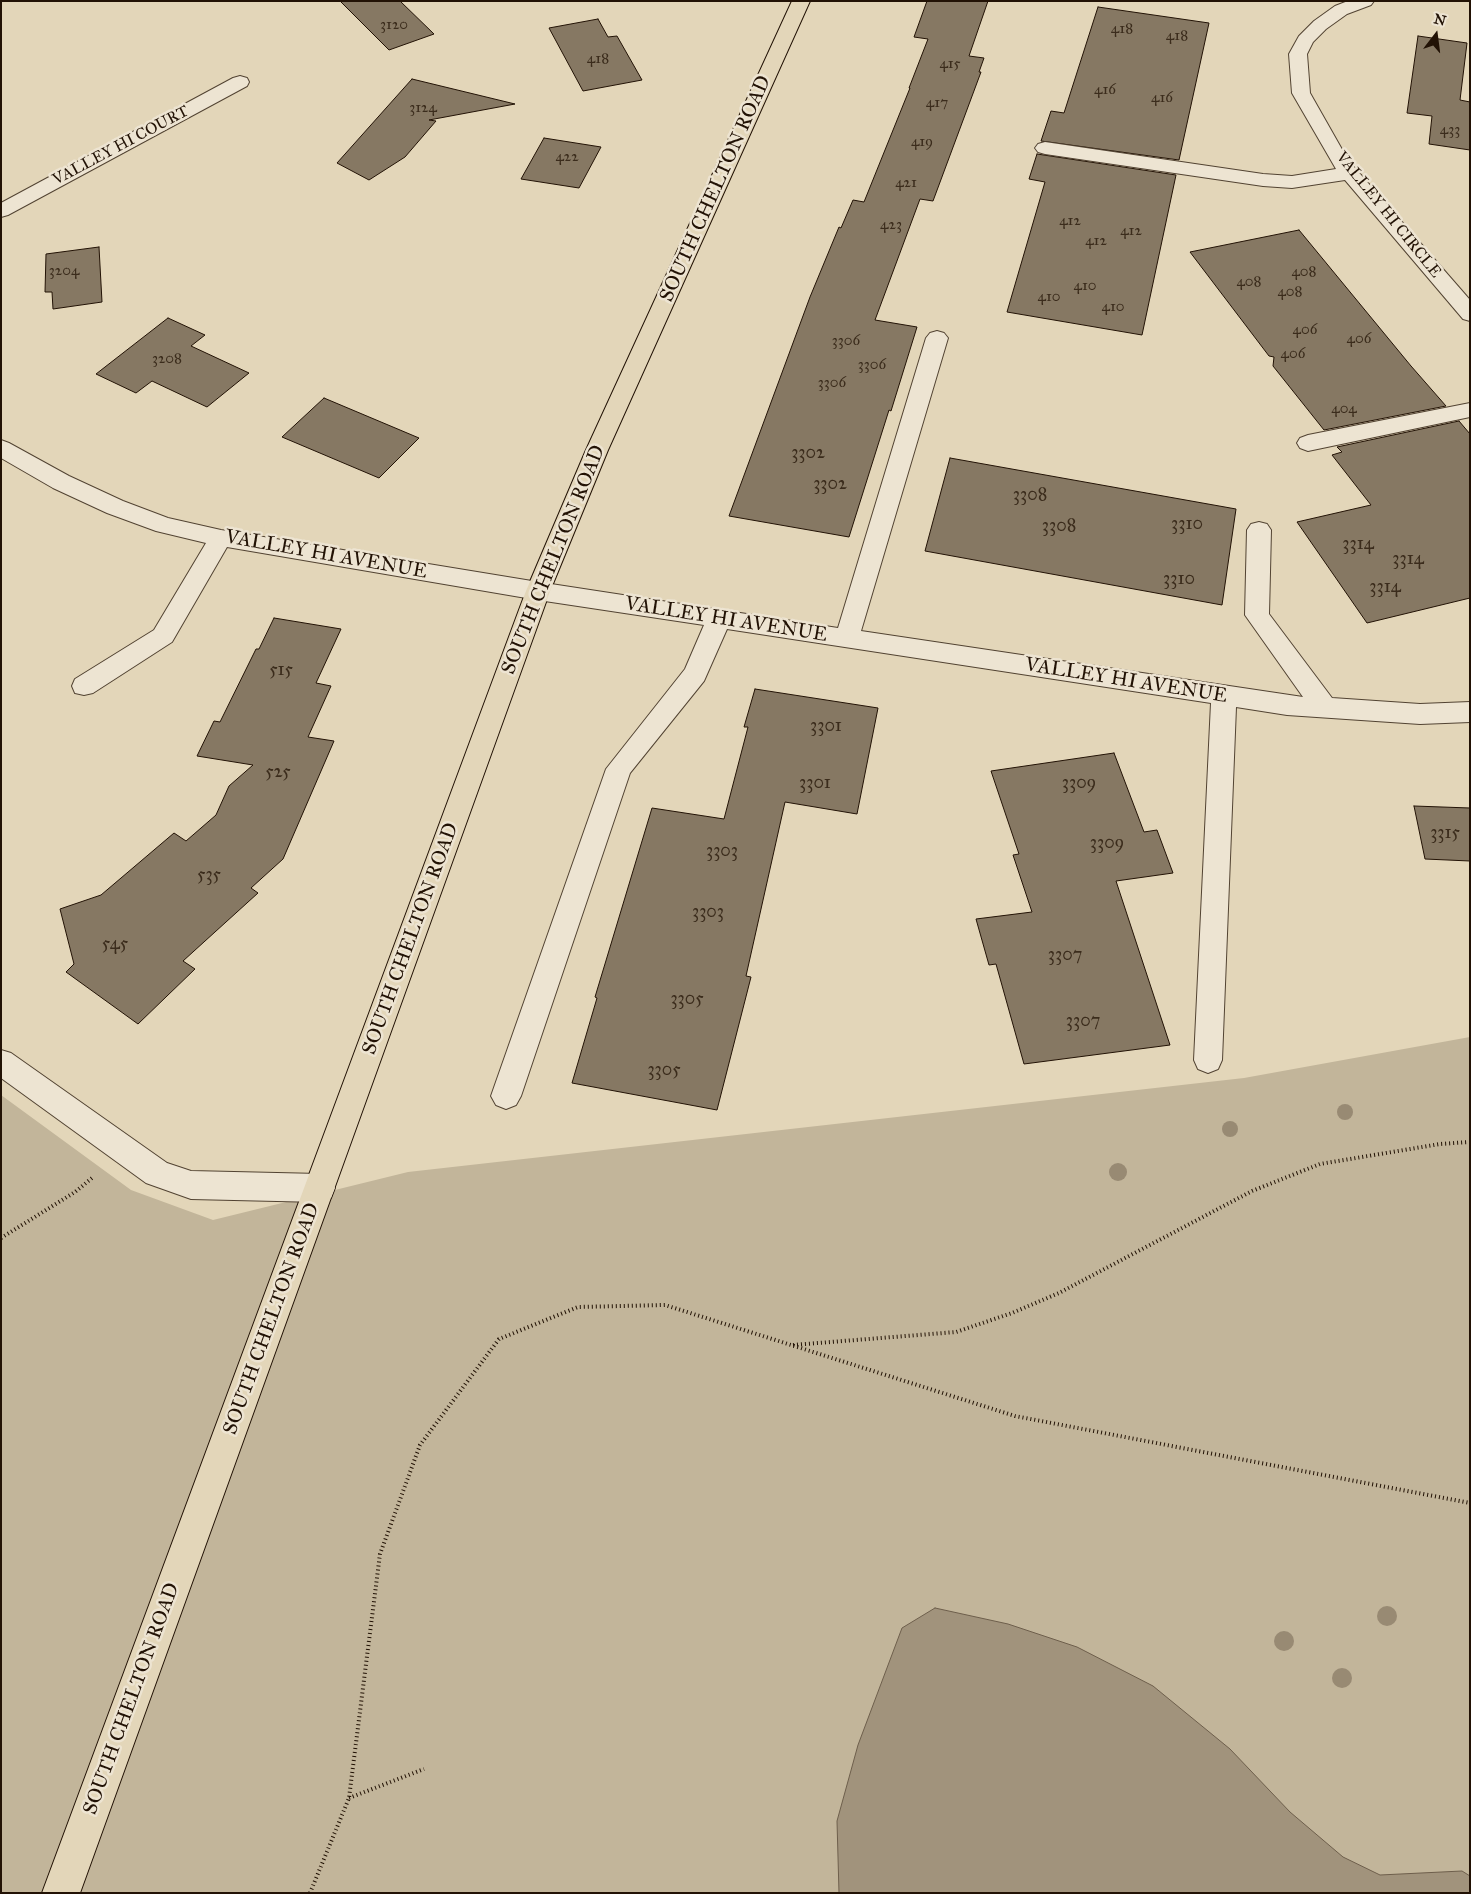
<!DOCTYPE html>
<style>
body{margin:0}
#map{position:relative;width:1471px;height:1894px;overflow:hidden;background:#e3d6b9;font-family:"IM FELL Great Primer",serif}
canvas{display:block}
.frame{position:absolute;inset:0;border:2px solid #221205;pointer-events:none}
.north{position:absolute;left:1411px;top:10px;width:50px;height:50px;-webkit-text-stroke:4px #ede4d2;paint-order:stroke;rotate:15deg;font-size:14px;font-weight:700;line-height:20px;text-align:center;color:#221205}
.north::after{content:'';display:block;margin:auto;width:18px;height:22px;background:#221205;clip-path:polygon(50% 0,100% 100%,50% 72%,0 100%)}
</style>
<div id="map">
<canvas width="1471" height="1894"></canvas>
<div class="frame"></div>
<div class="north">N</div>
</div>
<script>
const g = document.querySelector('canvas').getContext('2d');
g.lineJoin = 'round';
function paint(path, color) { g.fillStyle = color; g.fill(path, 'evenodd'); }
const toPath = rows => new Path2D(rows.map(r => 'M' + r).join(''));
function strokePath(path, color, width, dash) { g.strokeStyle = color; g.lineWidth = width; g.lineCap = dash ? 'butt' : 'round'; g.setLineDash(dash || []); g.stroke(path); }
function write(font, color, halo, rows, align = 'center') {
  g.font = font + ' "IM FELL Great Primer",serif'; g.lineWidth = 5; g.setLineDash([]); g.textBaseline = 'middle'; g.strokeStyle = halo; g.fillStyle = color; for (const [text, x, y, turn = 0] of rows) {
    g.save(); g.translate(x, y); g.rotate((+turn || 0) * Math.PI / 180); g.textAlign = isNaN(turn) ? turn : align; if (halo) g.strokeText(text, 0, 0); g.fillText(text, 0, 0); g.restore();
  }
}
paint(toPath([
 [1470,1037,1470,1893,1,1893,1,1095,131,1190,213,1220,408,1172,1244,1078]
]), '#c2b59a');
const water = toPath([
 [935,1608,1008,1624,1077,1647,1153,1686,1230,1749,1290,1812,1343,1857,1380,1875,1462,1871,1470,1876,1470,1893,839,1893,837,1821,858,1745,902,1628,935,1608]
]);
paint(water, '#a1937c');
strokePath(water, '#6e5f4c', 1);
const building = toPath([
 [340,1,400,1,434,34,389,50,340,1],
 [927,1,988,1,969,56,984,58,979,72,981,72,933,201,920,199,875,320,917,327,891,411,889,410,849,537,729,516,810,297,839,227,841,228,853,200,864,202,910,88,909,88,928,39,914,37,927,1],
 [1098,7,1209,23,1179,160,1041,141,1051,111,1064,113,1098,7],
 [598,19,608,37,617,36,642,80,583,91,549,28,598,19],
 [1418,36,1467,43,1460,100,1470,102,1470,150,1429,144,1432,116,1407,113,1418,36],
 [412,79,515,104,429,120,436,121,405,157,369,180,337,163,412,79],
 [544,138,601,147,579,188,521,179,544,138],
 [1037,154,1176,175,1142,335,1007,312,1045,182,1029,179,1037,154],
 [1299,230,1411,366,1446,406,1324,430,1273,366,1274,357,1269,356,1190,252,1299,230],
 [99,247,102,302,53,309,52,292,45,292,46,254,99,247],
 [168,318,205,335,191,346,249,373,207,407,152,381,136,393,96,374,168,318],
 [324,398,419,438,379,478,282,437,324,398],
 [1459,421,1470,434,1470,598,1367,623,1297,522,1371,505,1332,455,1342,452,1337,447,1459,421],
 [950,458,1236,509,1222,605,925,551,950,458],
 [274,618,341,629,316,683,331,686,308,737,334,741,283,859,251,888,258,893,183,961,195,969,138,1024,66,972,74,964,60,909,101,895,174,833,186,841,216,815,229,786,253,765,197,756,214,721,220,722,256,649,259,649,274,618],
 [755,689,878,708,857,814,785,802,746,976,751,977,717,1110,572,1083,597,998,595,997,652,808,724,819,748,727,744,727,755,689],
 [1114,753,1144,832,1157,830,1173,873,1116,881,1170,1045,1024,1064,996,964,989,965,976,919,1032,912,1013,855,1019,854,991,771,1114,753],
 [1414,806,1470,808,1470,861,1425,859,1414,806]
]);
paint(building, '#867863');
strokePath(building, '#221205', 1);
const minor = toPath([
 [1348,1,1374,1,1371,5,1347,14,1326,29,1313,42,1307,54,1310,93,1348,160,1470,300,1470,321,1463,319,1345,180,1292,188,1263,186,1045,154,1038,152,1035,148,1038,144,1045,142,1263,174,1292,176,1336,169,1292,93,1289,54,1299,36,1314,21,1335,6,1348,1],
 [240,76,247,78,249,82,247,86,8,215,1,217,1,203,233,78,240,76],
 [937,331,944,333,948,338,861,631,1303,697,1245,615,1247,530,1251,524,1259,522,1267,524,1271,530,1269,614,1332,698,1420,704,1470,702,1470,722,1420,724,1287,715,1236,707,1222,1060,1218,1069,1208,1073,1198,1069,1194,1060,1211,703,727,629,704,681,630,773,521,1096,516,1105,506,1109,496,1105,491,1096,606,769,685,669,704,625,538,600,227,547,172,642,93,693,84,695,75,693,72,686,75,679,154,630,206,543,156,531,107,513,53,488,1,458,1,440,9,443,69,476,123,501,168,518,221,530,538,582,838,628,926,338,930,333,937,331],
 [1470,403,1470,417,1308,451,1300,448,1297,443,1300,438,1308,435,1470,403],
 [1,1050,11,1053,167,1163,191,1171,320,1174,331,1178,335,1188,331,1198,320,1202,191,1199,146,1183,1,1078,1,1050]
]);
const major = toPath([
 [792,1,810,1,608,450,550,591,80,1893,42,1893,526,591,586,450,792,1]
]);
strokePath(minor, '#524332', 2);
strokePath(major, '#221205', 2);
strokePath(toPath([
 [1,1238,75,1192,92,1178],
 [793,1345,956,1332,1012,1313,1059,1293,1252,1191,1320,1164,1440,1144,1470,1142],
 [349,1798,424,1769],
 [310,1893,349,1798,380,1554,420,1445,499,1339,578,1307,665,1305,1015,1416,1470,1503]
]), '#221205', 4, [1, 3]);
paint(minor, '#ede4d2');
paint(major, '#e3d6b9');
g.fillStyle = '#988a73';
for (const [x, y, r] of [
 [1345,1112,8],
 [1230,1129,8],
 [1118,1172,9],
 [1387,1616,10],
 [1284,1641,10],
 [1342,1678,10]
]) { g.beginPath(); g.arc(x, y, r, 0, 2 * Math.PI); g.fill(); }
write('15px', '#3b2c1c', null, [
 ["3120",394,25],
 ["418",1122,29],
 ["418",1177,36],
 ["418",598,59],
 ["415",950,64],
 ["416",1105,90],
 ["416",1162,98],
 ["417",937,103],
 ["3124",423,108],
 ["433",1450,130],
 ["419",922,142],
 ["422",567,157],
 ["421",906,183],
 ["412",1070,221],
 ["423",891,225],
 ["412",1131,231],
 ["412",1096,241],
 ["3204",64,271],
 ["408",1304,272],
 ["408",1249,282],
 ["410",1085,286],
 ["408",1290,292],
 ["410",1049,297],
 ["410",1113,307],
 ["406",1305,330],
 ["406",1359,339],
 ["3306",846,341],
 ["406",1293,354],
 ["3208",167,359],
 ["3306",872,365],
 ["3306",832,383],
 ["404",1344,409]
]);
write('16px', '#221205', '#ede4d2', [
 ["VALLEY HI COURT",121,146,-28],
 ["VALLEY HI CIRCLE",1388,215,51]
]);
write('18px', '#3b2c1c', null, [
 ["3302",808,454],
 ["3302",830,485],
 ["3308",1030,496],
 ["3310",1187,525],
 ["3308",1059,527],
 ["3314",1358,545],
 ["3314",1408,560],
 ["3310",1179,580],
 ["3314",1385,588],
 ["515",281,671],
 ["3301",826,727],
 ["525",278,773],
 ["3301",815,784],
 ["3309",1079,784],
 ["3315",1445,834],
 ["3309",1107,844],
 ["3303",722,852],
 ["535",209,876],
 ["3303",708,913],
 ["545",115,945],
 ["3307",1065,956],
 ["3305",687,1000],
 ["3307",1083,1022],
 ["3305",664,1071]
]);
write('20px', '#221205', '#ede4d2', [
 ["SOUTH CHELTON ROAD",716,189,-66],
 ["VALLEY HI AVENUE",326,555,10],
 ["SOUTH CHELTON ROAD",554,560,-68],
 ["VALLEY HI AVENUE",726,620,9],
 ["VALLEY HI AVENUE",1126,681,9],
 ["SOUTH CHELTON ROAD",411,939,-70],
 ["SOUTH CHELTON ROAD",272,1319,-70],
 ["SOUTH CHELTON ROAD",132,1699,-70]
]);
</script>
